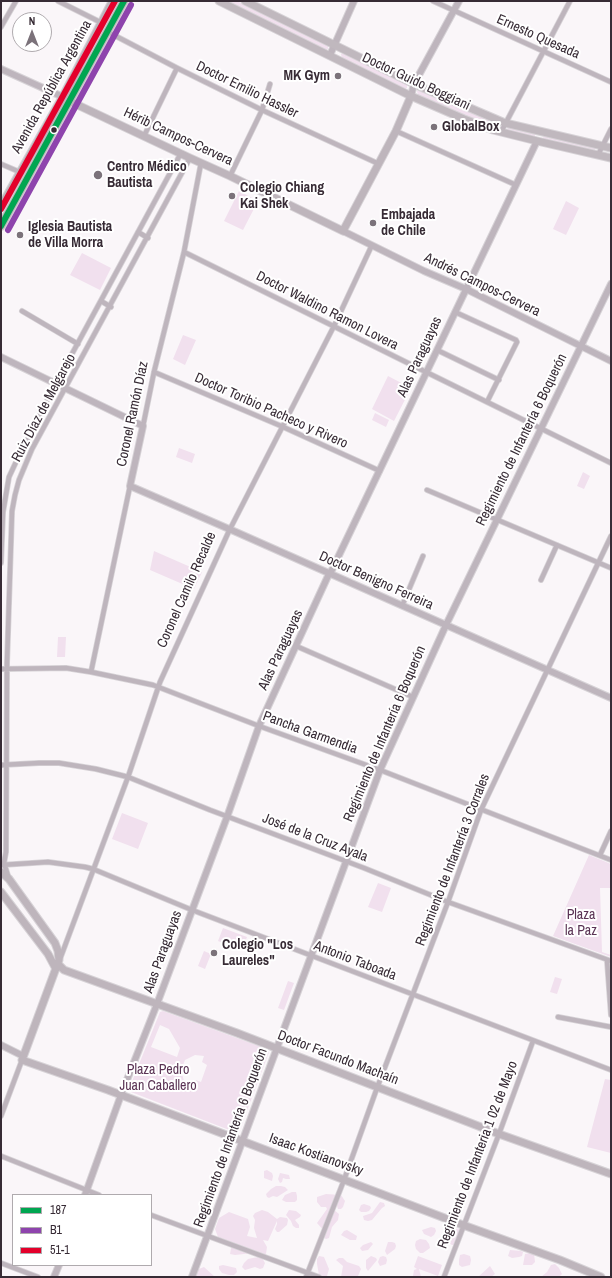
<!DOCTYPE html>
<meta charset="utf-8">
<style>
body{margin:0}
#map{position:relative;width:612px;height:1278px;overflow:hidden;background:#faf6f9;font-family:"Archivo Narrow",sans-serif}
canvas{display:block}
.frame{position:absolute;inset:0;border:2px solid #372b35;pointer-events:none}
.legend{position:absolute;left:12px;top:1194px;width:140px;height:72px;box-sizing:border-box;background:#fff;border:1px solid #afaaae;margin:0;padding:5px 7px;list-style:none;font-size:12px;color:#372b35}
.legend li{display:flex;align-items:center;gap:8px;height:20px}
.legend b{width:20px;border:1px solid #afaaae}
.north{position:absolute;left:12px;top:12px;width:40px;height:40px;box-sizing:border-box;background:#fff;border:1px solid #afaaae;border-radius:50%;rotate:0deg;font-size:11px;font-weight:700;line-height:16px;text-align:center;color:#372b35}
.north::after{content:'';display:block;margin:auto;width:14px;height:18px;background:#7b727a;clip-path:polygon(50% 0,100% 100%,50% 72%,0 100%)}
</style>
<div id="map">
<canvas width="612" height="1278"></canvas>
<div class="frame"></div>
<ul class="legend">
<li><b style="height:5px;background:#00a651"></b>187</li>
<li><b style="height:5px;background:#8e44ad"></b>B1</li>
<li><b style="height:5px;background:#e4002b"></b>51-1</li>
</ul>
<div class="north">N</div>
</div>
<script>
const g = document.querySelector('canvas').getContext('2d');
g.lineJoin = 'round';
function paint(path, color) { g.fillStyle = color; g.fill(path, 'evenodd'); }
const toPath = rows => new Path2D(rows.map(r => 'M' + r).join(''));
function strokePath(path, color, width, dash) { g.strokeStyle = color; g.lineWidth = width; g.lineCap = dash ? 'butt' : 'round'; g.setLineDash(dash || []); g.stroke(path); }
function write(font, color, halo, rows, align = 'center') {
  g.font = font + ' "Archivo Narrow",sans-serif'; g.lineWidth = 4; g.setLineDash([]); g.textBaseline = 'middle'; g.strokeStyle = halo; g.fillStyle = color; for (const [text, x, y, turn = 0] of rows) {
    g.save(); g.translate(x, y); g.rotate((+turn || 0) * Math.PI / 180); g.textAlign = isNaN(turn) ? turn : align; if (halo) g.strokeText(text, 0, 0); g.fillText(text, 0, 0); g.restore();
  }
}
paint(toPath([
 [226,1,237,1,328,46,328,49,326,50],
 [344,53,407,84,407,88,405,89,342,58,341,54],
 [420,90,496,123,496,126,494,127,454,112,418,95,417,91],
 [508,127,535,134,535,137,507,130],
 [545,136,595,148,595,150,594,151,544,141,543,137],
 [239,191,258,201,243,230,224,221],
 [566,201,579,208,566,235,553,229],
 [82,253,111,268,100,290,70,275],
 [183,335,196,340,185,365,173,359],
 [388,376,411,388,394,421,372,409],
 [375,413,389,420,386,427,372,420],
 [179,448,195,454,192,463,176,457],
 [583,472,590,476,584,489,577,486],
 [154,551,202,572,194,589,150,570],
 [58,637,66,637,65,657,57,657],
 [122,813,148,823,138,849,112,839],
 [589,855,611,864,611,888,600,888,602,952,611,955,611,957,553,936],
 [378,883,391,888,382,912,368,907],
 [223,928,247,937,242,950,218,941],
 [204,951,211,954,205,969,198,966],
 [555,977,562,979,557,994,550,992],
 [288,981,294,983,284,1010,278,1008],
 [163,1011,267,1049,269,1052,239,1132,237,1133,131,1092,129,1089,160,1012],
 [160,1025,169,1029,180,1048,177,1057,151,1047],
 [195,1055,204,1056,202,1062,207,1065,201,1082,196,1080,193,1087,184,1081,181,1070,185,1060],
 [605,1079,611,1080,611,1153,587,1147],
 [267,1170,272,1173,273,1176,272,1181,264,1178,264,1171],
 [280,1173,289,1175,290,1179,286,1179,283,1178,282,1182,280,1183,278,1179],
 [276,1186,281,1186,285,1187,288,1190,277,1197,273,1196,269,1198,267,1197,266,1194,271,1189],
 [292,1192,296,1192,297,1196,297,1200,295,1202,286,1202,282,1200,285,1195],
 [326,1194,341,1195,345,1201,343,1207,341,1209,338,1209,336,1203,333,1209,339,1214,338,1220,332,1227,329,1238,326,1239,322,1237,324,1231,317,1223,327,1209,326,1207,321,1207,317,1202,317,1197],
 [380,1202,384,1203,385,1206,382,1208,372,1220,368,1221,364,1220,363,1216,372,1213],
 [364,1204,370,1206,371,1208,369,1211,366,1212,361,1212,359,1210,361,1205],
 [262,1210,268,1212,277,1219,280,1217,287,1218,288,1220,287,1225,279,1232,277,1232,275,1229,277,1224,277,1221,268,1241,263,1240,267,1247,266,1254,261,1256,265,1263,263,1268,260,1269,255,1267,245,1270,242,1267,244,1263,248,1259,258,1257,253,1253,235,1255,230,1254,232,1243,218,1237,215,1229,219,1218,229,1212,248,1219,250,1227,247,1236,257,1238,254,1228,255,1220,253,1216,255,1213],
 [289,1210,296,1211,301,1215,300,1217,295,1220,299,1225,299,1228,296,1228,293,1226,291,1221,286,1215],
 [431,1227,435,1228,436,1231,434,1235,431,1237,424,1234,422,1230],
 [461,1228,457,1245,452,1245,446,1241,448,1237,456,1229],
 [347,1230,357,1236,356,1240,350,1240,341,1235,344,1231],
 [420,1239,426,1240,429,1244,430,1248,423,1253,420,1253,416,1249,415,1245,416,1241],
 [371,1242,373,1244,368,1250,362,1251,360,1248,363,1245],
 [388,1242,392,1242,395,1243,396,1246,395,1249,387,1255,385,1251],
 [510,1250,521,1251,523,1252,522,1256,519,1257,512,1258,508,1256],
 [530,1253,534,1254,535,1262,532,1265,523,1265,525,1254],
 [464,1254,470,1256,471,1260,470,1265,462,1267,459,1265,459,1260,460,1255],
 [319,1256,324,1257,329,1269,327,1276,324,1277,319,1275,317,1264,317,1259],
 [371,1256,376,1258,377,1260,368,1271,366,1268,366,1260],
 [383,1256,386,1257,387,1260,386,1264,380,1266,378,1262,380,1257],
 [418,1256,442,1265,438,1276,419,1269,421,1277,415,1277,413,1276,414,1270,417,1269,414,1267],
 [339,1258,343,1258,347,1262,359,1266,361,1269,358,1276,361,1277,341,1277,343,1266,336,1260],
 [555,1264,559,1268,562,1274,559,1277,541,1277,547,1272,551,1265],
 [223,1265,236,1268,237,1272,234,1275,229,1275,222,1273,219,1269,219,1266],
 [490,1266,495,1274,491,1277,478,1277],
 [204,1267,215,1277,193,1277,194,1271]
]), '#f1e0ee');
const minor = toPath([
 [58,1,102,23],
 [433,1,611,82],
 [1,27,16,1],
 [108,32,177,68,262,110,379,164],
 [396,131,516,185],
 [501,132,570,1],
 [144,136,177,68],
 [598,155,611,129],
 [1,164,22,173],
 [230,176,262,110,270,84],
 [138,232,148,238],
 [184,252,426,372,611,463],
 [101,301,111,307],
 [22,311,78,344],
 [455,312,516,340,517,342,487,402],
 [437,350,499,380],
 [154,372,281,426,380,471],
 [143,426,154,372,184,252,201,163],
 [427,490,611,568],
 [1,563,3,512,9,477,16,462,54,387,181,153],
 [541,580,557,545],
 [402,606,423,556],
 [296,646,413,697],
 [1,669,66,668,91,672,153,685,259,726,380,770,611,860],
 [91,672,130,486],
 [1,765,39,763,59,763,96,769,128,777,210,810,364,868,448,902,611,961],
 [600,855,611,831],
 [1,865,48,862,85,867,93,869,192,910,611,1070],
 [9,879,4,863,6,852,7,663,11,542,12,511,15,495,19,480,32,449,190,158],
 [60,959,128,777,160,682,229,531,334,326,372,245],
 [607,960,611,1015],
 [558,1017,611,1027],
 [1,1116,22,1060],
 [1,1156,99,1195],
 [151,1215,319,1277],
 [1,1263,38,1277],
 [306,1277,344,1180,377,1088,448,902,481,810,611,536],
 [444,1277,499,1134,533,1041]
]);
const tertiary = toPath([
 [330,55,354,1],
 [1,69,63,97],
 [411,96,414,84,459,1],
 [343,231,424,271,466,289,611,361],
 [1,357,143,426,130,486,236,532,611,698],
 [1,1045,23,1056],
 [85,1195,121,1095,157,1004,227,817,259,726,328,576,330,574,537,141],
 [54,1277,59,1265],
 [192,1277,380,770,446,625,611,284]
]);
const secondary = toPath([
 [65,99,190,158,230,176,343,231,396,131,411,96],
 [1,872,9,879,55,943,58,951,59,960,22,1060,108,1090,463,1225,560,1260,601,1277],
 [1,892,48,954,56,969],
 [58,964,64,970,237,1033,499,1134,611,1174]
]);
const primary = toPath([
 [219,1,411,96,464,119,493,130,537,141,611,158],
 [245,1,414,84,505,123,611,148]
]);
const trunk = toPath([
 [1,207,63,97,113,1],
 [1,226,124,1]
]);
strokePath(minor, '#d6d2d6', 6);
strokePath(tertiary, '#d6d2d6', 8);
strokePath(secondary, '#d6d2d6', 9);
strokePath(primary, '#d6d2d6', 9);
strokePath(trunk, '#d6d2d6', 10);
strokePath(minor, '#beb5bd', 4.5);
strokePath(tertiary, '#beb5bd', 6);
strokePath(secondary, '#beb5bc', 7);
strokePath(primary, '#c0b8be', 7);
strokePath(trunk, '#bdb5bc', 8);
strokePath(toPath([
 [1,226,124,1]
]), '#00a651', 6);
strokePath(toPath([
 [8,230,131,5]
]), '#8e44ad', 6);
strokePath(toPath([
 [1,209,115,1]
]), '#e4002b', 6);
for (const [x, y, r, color] of [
 [338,76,4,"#7b727a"],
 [434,127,4,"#7b727a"],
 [54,130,3.5,"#372b35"],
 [98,175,5,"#7b727a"],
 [232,196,4,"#7b727a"],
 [373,223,4,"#7b727a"],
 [20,235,4,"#7b727a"],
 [214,953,4,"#7b727a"]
]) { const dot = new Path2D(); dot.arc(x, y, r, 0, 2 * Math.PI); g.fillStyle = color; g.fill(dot); strokePath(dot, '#fff', 1.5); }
write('14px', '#372b35', '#fff', [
 ["Ernesto Quesada",538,37,24],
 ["Doctor Guido Boggiani",416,82,25],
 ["Avenida República Argentina",52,87,-61],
 ["Doctor Emilio Hassler",247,90,26],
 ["Hérib Campos-Cervera",178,137,25],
 ["Andrés Campos-Cervera",482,285,26],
 ["Doctor Waldino Ramon Lovera",327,311,27],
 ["Alas Paraguayas",420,357,-65],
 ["Ruiz Díaz de Melgarejo",44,408,-62],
 ["Doctor Toribio Pacheco y Rivero",271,411,24],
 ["Coronel Ramón Díaz",133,414,-78],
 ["Regimiento de Infantería 6 Boquerón",522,440,-64],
 ["Doctor Benigno Ferreira",376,581,24],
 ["Coronel Camilo Recalde",187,590,-66],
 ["Alas Paraguayas",281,650,-65],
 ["Pancha Garmendia",310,733,20],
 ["Regimiento de Infantería 6 Boquerón",385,734,-67],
 ["José de la Cruz Ayala",315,838,21],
 ["Regimiento de Infantería 3 Corrales",453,860,-69],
 ["Alas Paraguayas",163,952,-70],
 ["Antonio Taboada",355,961,21],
 ["Doctor Facundo Machaín",338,1058,21],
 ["Regimiento de Infantería 6 Boquerón",231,1138,-70],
 ["Isaac Kostianovsky",316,1155,20],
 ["Regimiento de Infanteria 1 02 de Mayo",478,1155,-69]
]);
write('bold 14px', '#372b35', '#fff', [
 ["MK Gym",330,76,"right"],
 ["GlobalBox",442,127],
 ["Centro Médico",107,167],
 ["Bautista",107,183],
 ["Colegio Chiang",240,188],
 ["Kai Shek",240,204],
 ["Embajada",381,215],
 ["de Chile",381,231],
 ["Iglesia Bautista",28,227],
 ["de Villa Morra",28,243],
 ["Colegio \"Los",222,945],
 ["Laureles\"",222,961]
], 'left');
write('14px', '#5a3354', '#fff', [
 ["Plaza",581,915],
 ["la Paz",581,931],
 ["Plaza Pedro",158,1070],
 ["Juan Caballero",158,1086]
]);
</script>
